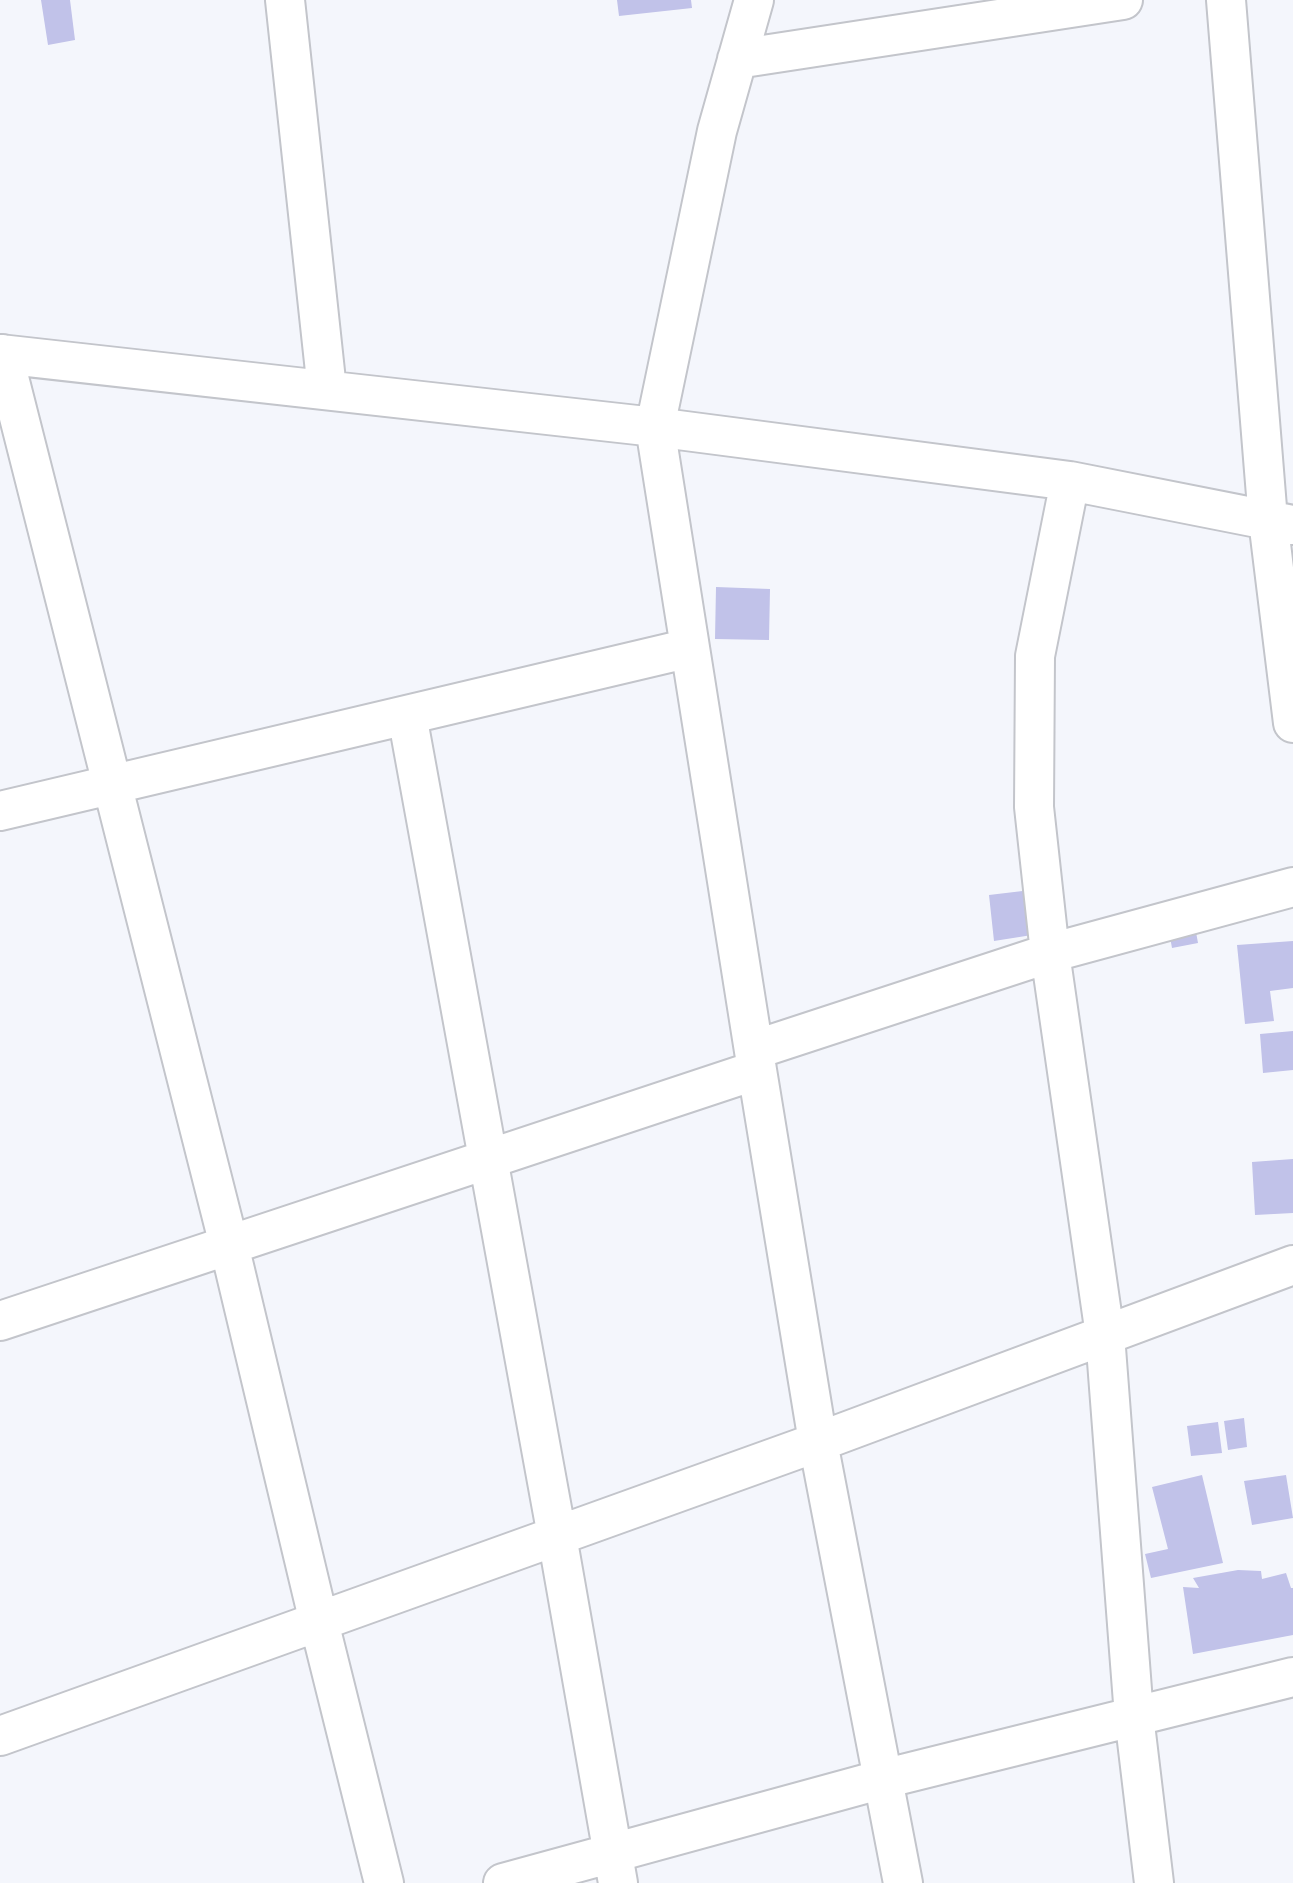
<!DOCTYPE html>
<style>
body{margin:0}
canvas{display:block;background:#f4f6fc}
</style>
<canvas width="1293" height="1883"></canvas>
<script>
const g = document.querySelector('canvas').getContext('2d');
g.lineJoin = 'round';
function paint(path, color) { g.fillStyle = color; g.fill(path, 'evenodd'); }
const toPath = rows => new Path2D(rows.map(r => 'M' + r).join(''));
function strokePath(path, color, width, dash) { g.strokeStyle = color; g.lineWidth = width; g.lineCap = dash ? 'butt' : 'round'; g.setLineDash(dash || []); g.stroke(path); }
paint(toPath([
 [41,0,70,0,75,40,48,45],
 [617,0,691,0,692,8,619,16],
 [716,587,770,589,769,640,715,639],
 [1031,890,1032,935,994,941,989,895],
 [1194,921,1198,943,1172,948,1168,926],
 [1293,941,1293,988,1270,991,1274,1021,1245,1024,1237,945],
 [1293,1031,1293,1070,1263,1073,1260,1034],
 [1293,1159,1293,1213,1255,1215,1252,1162],
 [1244,1418,1247,1447,1228,1450,1224,1421],
 [1218,1422,1222,1453,1191,1456,1187,1426],
 [1202,1475,1223,1563,1151,1578,1145,1554,1168,1549,1152,1487],
 [1286,1475,1293,1518,1252,1525,1244,1481],
 [1238,1570,1261,1571,1262,1579,1286,1573,1291,1588,1293,1588,1293,1635,1193,1654,1183,1587,1199,1588,1193,1578]
]), '#c1c2e9');
const minor = toPath([
 [285,0,327,390],
 [754,0,717,131,655,427,757,1070,818,1442,903,1883],
 [1226,0,1268,520,1293,723],
 [737,59,1123,0],
 [0,354,655,427,1070,481,1293,525],
 [3,354,229,1245,319,1622,384,1883],
 [1070,481,1035,656,1034,807,1050,953,1105,1335,1134,1716,1154,1883],
 [407,715,557,1536,618,1883],
 [0,811,690,648],
 [754,1050,1050,953,1293,887],
 [0,1321,757,1070],
 [0,1736,818,1442,1293,1265],
 [503,1883,883,1779,1293,1677]
]);
strokePath(minor, '#c3c5cb', 42);
strokePath(minor, '#fff', 38);
</script>
